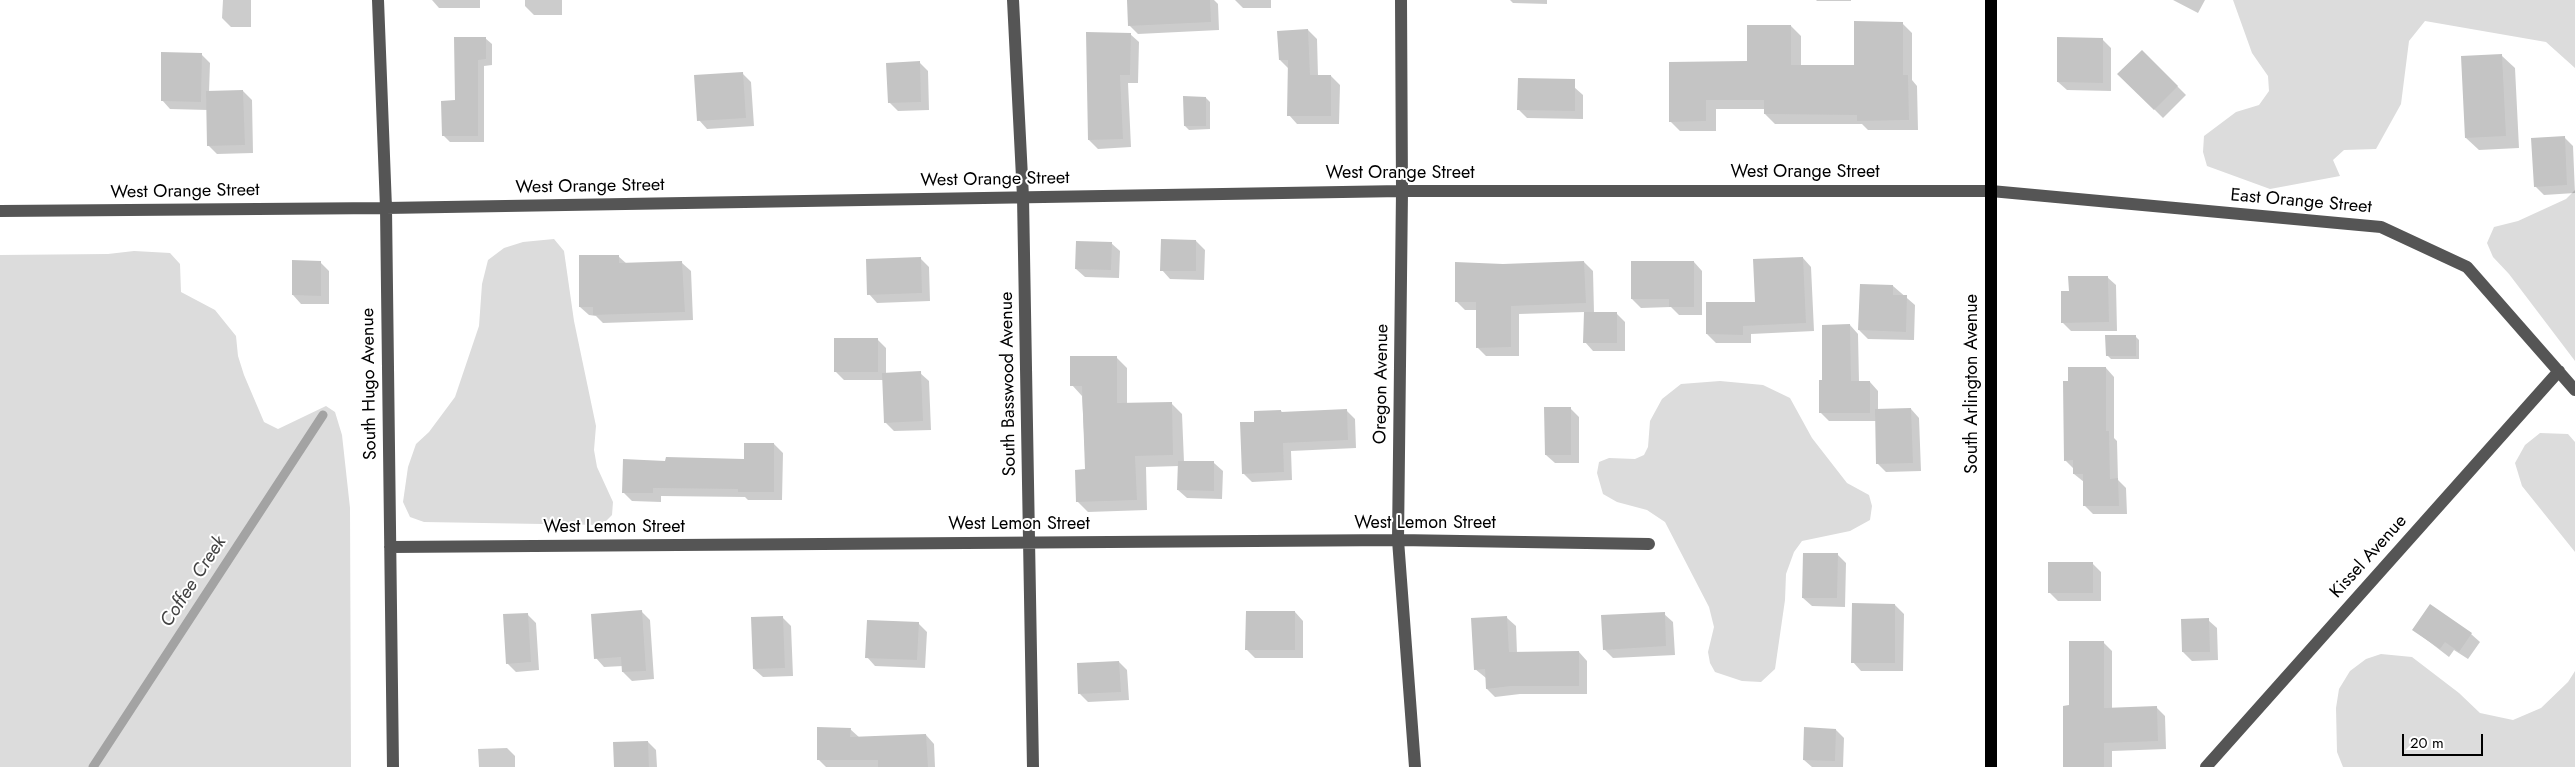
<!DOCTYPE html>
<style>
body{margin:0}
#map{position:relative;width:2575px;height:767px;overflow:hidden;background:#fff;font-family:Jost,sans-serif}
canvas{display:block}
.scale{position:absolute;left:2402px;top:734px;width:81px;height:22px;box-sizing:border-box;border:2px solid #000;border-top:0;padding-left:6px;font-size:15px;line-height:18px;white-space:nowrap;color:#000;-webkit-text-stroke:4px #fff;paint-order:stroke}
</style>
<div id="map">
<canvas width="2575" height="767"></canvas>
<div class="scale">20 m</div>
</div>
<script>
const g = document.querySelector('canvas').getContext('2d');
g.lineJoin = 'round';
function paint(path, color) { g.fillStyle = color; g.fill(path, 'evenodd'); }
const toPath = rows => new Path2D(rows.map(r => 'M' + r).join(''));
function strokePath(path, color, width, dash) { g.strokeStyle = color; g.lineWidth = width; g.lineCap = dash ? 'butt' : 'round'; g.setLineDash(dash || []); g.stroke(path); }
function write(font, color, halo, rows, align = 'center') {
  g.font = font + ' Jost,sans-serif'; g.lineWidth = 4; g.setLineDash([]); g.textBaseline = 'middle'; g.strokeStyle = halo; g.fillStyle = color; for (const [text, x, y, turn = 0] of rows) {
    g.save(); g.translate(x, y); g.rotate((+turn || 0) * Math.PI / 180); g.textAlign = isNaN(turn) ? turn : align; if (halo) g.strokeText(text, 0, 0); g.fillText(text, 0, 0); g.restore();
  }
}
paint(toPath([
 [2233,0,2575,0,2575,68,2546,42,2425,21,2409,41,2401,104,2376,149,2344,150,2333,160,2340,176,2270,189,2207,166,2203,152,2204,136,2236,112,2259,105,2269,91,2268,76,2252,53],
 [2575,190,2575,361,2509,274,2493,257,2487,243,2494,227,2518,221,2566,199],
 [554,239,564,251,574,321,596,426,594,450,597,467,613,502,612,515,602,525,424,522,410,517,403,502,408,467,416,444,429,432,455,397,479,326,482,284,488,260,504,248,523,242],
 [134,251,170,253,180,264,181,292,215,310,236,336,238,356,244,375,264,422,278,429,326,406,335,412,342,435,350,508,351,767,0,767,0,255,108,254],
 [1720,381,1763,385,1790,398,1812,438,1847,483,1869,495,1872,506,1870,520,1850,531,1802,541,1794,552,1786,574,1785,600,1775,669,1761,682,1742,681,1715,672,1710,663,1708,652,1714,627,1709,607,1665,522,1647,510,1617,502,1603,494,1597,473,1599,462,1609,458,1635,459,1644,455,1648,447,1650,421,1662,399,1681,384],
 [2540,433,2568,434,2575,442,2575,552,2522,486,2515,463,2525,445],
 [2381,654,2412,657,2459,693,2480,713,2513,720,2541,708,2568,682,2575,671,2575,767,2343,767,2337,752,2336,708,2339,689,2350,671,2366,659]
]), '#dcdcdc');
paint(toPath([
 [223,0,251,0,251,27,231,27,222,18],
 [432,0,480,0,480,8,439,8],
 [525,0,562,0,562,15,534,15,525,6],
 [1128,0,1214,0,1218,4,1219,30,1138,34,1129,25],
 [1235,0,1271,0,1271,8,1243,8],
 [1510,0,1547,0,1547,4,1513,3],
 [1816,0,1851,0,1851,1,1817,1],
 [2173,0,2205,0,2198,13],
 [1902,23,1912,33,1912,80,1917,86,1918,130,1868,130,1862,124,1775,124,1765,114,1765,109,1716,109,1716,131,1680,131,1670,121,1748,63,1791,26,1801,36,1801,66,1855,66],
 [1308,30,1317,39,1318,76,1331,76,1340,85,1339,124,1297,124,1289,115,1289,69,1280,60],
 [1130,34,1139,42,1138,83,1128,83,1131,147,1098,149,1089,140],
 [485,38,492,44,492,65,484,66,484,142,450,142,443,135],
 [2102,39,2111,48,2111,91,2067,90,2058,82],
 [2142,51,2186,95,2163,118,2119,74],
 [201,54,210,63,209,92,243,91,252,100,253,153,217,154,208,145,208,110,170,109,162,100],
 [2502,56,2515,68,2519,148,2479,150,2466,138],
 [920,63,928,71,929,110,898,111,889,102],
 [742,73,751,82,754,126,707,129,699,120],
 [1574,87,1583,95,1583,119,1527,118,1519,110],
 [1206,98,1210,102,1210,129,1189,130,1185,126],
 [2564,137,2573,146,2575,193,2544,195,2535,186],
 [1196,241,1205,250,1204,280,1170,279,1162,270],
 [1111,243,1120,251,1119,278,1085,277,1076,269],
 [618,256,627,264,682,263,691,271,693,320,603,323,596,316,589,315,580,307],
 [920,258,929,267,930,301,877,303,869,294],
 [1803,258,1811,267,1814,331,1751,334,1751,343,1716,343,1707,334,1756,303],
 [320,262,329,271,329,304,301,304,293,295],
 [1584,262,1593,271,1594,313,1617,314,1625,322,1625,351,1593,351,1585,342,1585,312,1519,314,1519,356,1486,356,1477,347,1477,310,1465,310,1456,301],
 [1694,262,1702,271,1702,315,1679,315,1671,307,1641,308,1632,299],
 [2107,277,2116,285,2117,331,2071,331,2063,323,2070,292],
 [1893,286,1915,305,1914,340,1868,339,1859,330],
 [1850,325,1858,334,1859,382,1870,382,1878,391,1878,410,1911,409,1919,418,1921,471,1886,472,1877,463,1876,421,1829,421,1820,412,1823,382],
 [2135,336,2139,340,2139,359,2111,359,2107,355],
 [877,339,886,348,886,374,920,373,929,381,931,430,894,431,885,422,883,380,844,380,835,371],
 [1116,357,1127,368,1127,404,1171,403,1182,414,1184,462,1214,463,1223,471,1222,499,1187,498,1178,490,1179,466,1146,467,1147,510,1088,512,1077,501,1086,471,1082,396,1072,385],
 [2106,368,2114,377,2114,438,2117,441,2118,480,2126,488,2127,514,2093,514,2085,506,2084,482,2074,474,2074,469,2065,460],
 [1570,408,1579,417,1579,463,1555,463,1546,455],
 [1346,410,1355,419,1356,448,1291,451,1292,480,1252,482,1243,473,1281,411,1283,413],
 [774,444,783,453,782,500,748,500,745,497,661,496,661,502,632,501,623,492,667,462,745,460],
 [1837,554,1846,563,1845,607,1812,606,1803,598],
 [2092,563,2101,572,2101,601,2058,601,2049,592],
 [1895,605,1904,614,1903,671,1861,671,1853,662],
 [641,611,650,620,654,679,632,681,623,672,623,666,604,667,596,658],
 [1295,612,1303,621,1303,658,1255,658,1246,649],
 [527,614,536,623,539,670,516,672,507,663],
 [1664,614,1673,622,1675,655,1613,658,1604,649],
 [783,618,791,626,793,676,763,677,754,669],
 [1507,618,1516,626,1517,653,1579,652,1587,661,1587,694,1520,694,1495,697,1487,689,1486,678,1475,669],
 [2208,620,2217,628,2218,660,2192,661,2183,652],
 [918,623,927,632,925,668,875,666,867,657],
 [2414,630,2471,634,2480,642,2468,659,2454,650,2449,657],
 [2103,642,2112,651,2112,709,2156,707,2165,716,2166,749,2112,751,2112,767,2064,767,2070,707],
 [1119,662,1127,670,1129,700,1088,702,1080,694],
 [850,729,860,738,926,735,934,744,935,767,826,767,818,759],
 [1836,730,1844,738,1843,767,1812,767,1804,760],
 [648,742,656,750,657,767,616,767],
 [507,748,515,756,515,767,479,767,478,749]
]), '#0003');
strokePath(toPath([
 [93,767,323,415]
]), '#a3a3a3', 9);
paint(toPath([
 [1127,0,1210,0,1211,22,1128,26],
 [1854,21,1903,22,1903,75,1908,75,1909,120,1857,121,1857,115,1764,114,1764,100,1706,100,1706,121,1669,122,1669,62,1747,61,1747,25,1791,25,1791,65,1854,65],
 [1308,29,1310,75,1331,75,1331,116,1287,116,1288,60,1279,60,1277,31],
 [1086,32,1131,33,1130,75,1120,75,1123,139,1088,140],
 [454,37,486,37,486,59,478,60,478,136,442,136,441,101,455,100],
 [2057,37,2103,38,2103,83,2057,82],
 [2142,50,2178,86,2154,110,2117,74],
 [161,52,202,53,201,102,161,101],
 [2502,54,2506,136,2465,138,2461,56],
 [920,61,921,102,888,103,886,63],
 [743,72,746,118,697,121,694,75],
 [1518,78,1575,79,1575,111,1517,110],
 [243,90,245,145,207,146,206,91],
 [1183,96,1206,97,1206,126,1184,126],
 [2565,136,2567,185,2534,187,2531,138],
 [1161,239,1196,240,1196,271,1160,271],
 [1076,241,1112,242,1111,270,1075,269],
 [579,255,619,255,619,263,682,261,685,312,593,315,593,307,579,307],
 [921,257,922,293,867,295,866,259],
 [1803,257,1806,323,1743,326,1743,335,1706,334,1706,302,1755,302,1753,259],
 [292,260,321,261,321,296,292,295],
 [1584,261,1586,303,1511,306,1511,347,1476,348,1476,302,1455,302,1455,262,1503,264],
 [1631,261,1694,261,1694,307,1669,307,1669,299,1631,299],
 [2068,276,2108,276,2109,322,2061,323,2061,291,2069,291],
 [1860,284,1893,285,1893,295,1907,295,1906,332,1858,330],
 [1584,312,1617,312,1617,343,1583,343],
 [1850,324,1851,381,1870,381,1870,413,1819,413,1819,380,1822,380,1822,325],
 [2105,335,2136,335,2136,356,2106,356],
 [834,338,878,338,878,372,834,372],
 [1070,356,1117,356,1117,403,1172,402,1173,455,1135,456,1137,500,1076,502,1075,470,1085,469,1082,386,1070,386],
 [2068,367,2106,367,2106,431,2109,431,2110,479,2118,478,2119,506,2083,506,2083,474,2073,474,2073,460,2064,461,2063,381,2068,381],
 [921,371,923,421,884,423,882,373],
 [1544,407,1571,407,1571,455,1545,455],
 [1911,408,1913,463,1876,464,1875,409],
 [1347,409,1348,440,1283,443,1284,472,1242,474,1240,422,1254,422,1254,411,1281,410,1281,412],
 [744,443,774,443,774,492,738,492,738,489,653,488,653,493,622,493,623,459,665,461,666,457,744,459],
 [1178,461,1214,461,1214,491,1177,490],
 [1803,553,1838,553,1837,598,1802,598],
 [2048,562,2093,562,2093,593,2048,593],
 [1852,603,1895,604,1895,663,1851,663],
 [2430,604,2472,633,2459,652,2445,642,2440,649,2412,630],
 [642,610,646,671,622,672,621,657,594,659,591,614],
 [1246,611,1295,611,1295,650,1245,650],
 [1665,612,1666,646,1603,650,1601,615],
 [528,613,531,662,506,664,503,614],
 [783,616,785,668,753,669,751,617],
 [1507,616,1509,652,1579,651,1579,686,1511,686,1486,689,1485,669,1474,670,1471,618],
 [2209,618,2210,652,2182,652,2181,619],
 [867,620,919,622,917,660,865,658],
 [2069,641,2104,641,2104,708,2157,706,2158,741,2104,743,2104,767,2063,767,2063,706,2069,705],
 [1119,661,1121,692,1078,694,1077,663],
 [817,727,851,728,850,737,926,734,928,767,878,767,878,760,817,760],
 [1804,727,1836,729,1835,761,1803,760],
 [648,741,649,767,614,767,613,742]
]), '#c4c4c4');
strokePath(toPath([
 [378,0,386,208,393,767],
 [1013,0,1023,197,1033,767],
 [1401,0,1402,191,1398,540,1415,767],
 [0,211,386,208,1402,191,1991,191,2381,227,2467,267,2575,390],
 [390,547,1398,540,1649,544],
 [2206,767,2559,371]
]), '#555', 12);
strokePath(toPath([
 [1991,767,1991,0]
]), '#000', 12);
write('18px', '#000', '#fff', [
 ["West Orange Street",1805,173],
 ["West Orange Street",1400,174],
 ["West Orange Street",995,180,-1],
 ["West Orange Street",590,187,-1],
 ["West Orange Street",185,192,-1],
 ["East Orange Street",2301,202,5],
 ["South Hugo Avenue",370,384,-91],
 ["South Basswood Avenue",1009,384,-91],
 ["Oregon Avenue",1382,384,-89],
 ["South Arlington Avenue",1973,384,-90],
 ["West Lemon Street",1425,524],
 ["West Lemon Street",1019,525],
 ["West Lemon Street",614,528],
 ["Kissel Avenue",2369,557,-48]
]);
write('italic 19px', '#444', '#fff', [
 ["Coffee Creek",194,582,-57]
]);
</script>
